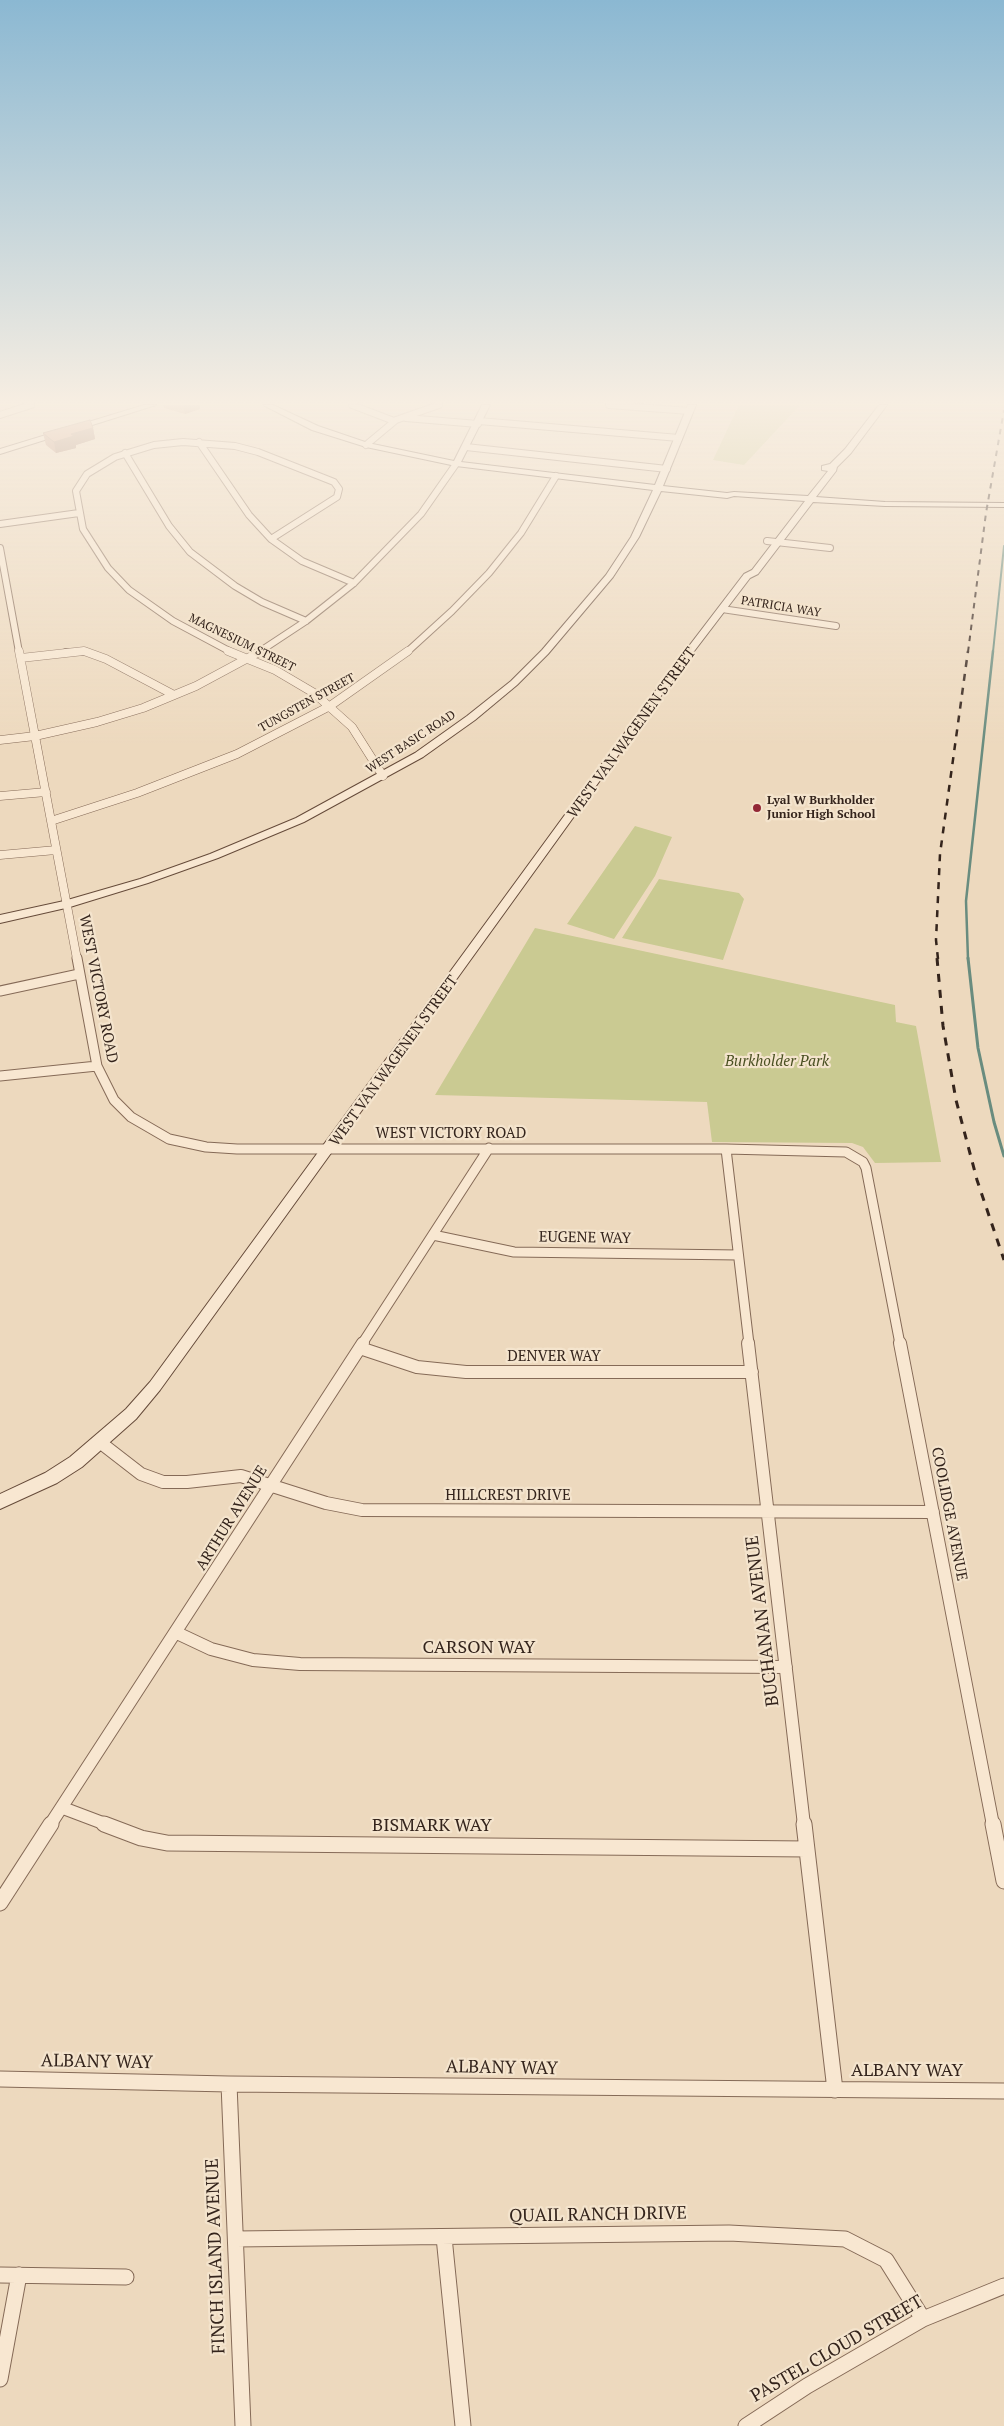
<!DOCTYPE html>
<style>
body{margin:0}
canvas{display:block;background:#edd9be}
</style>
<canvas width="1004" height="2426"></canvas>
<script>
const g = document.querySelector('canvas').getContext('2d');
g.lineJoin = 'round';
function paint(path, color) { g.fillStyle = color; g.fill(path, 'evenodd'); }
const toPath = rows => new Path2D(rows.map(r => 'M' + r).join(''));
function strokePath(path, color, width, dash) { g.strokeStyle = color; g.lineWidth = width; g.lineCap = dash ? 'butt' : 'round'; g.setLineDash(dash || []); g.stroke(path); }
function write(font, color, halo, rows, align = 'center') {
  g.font = font + ' "PT Serif",serif'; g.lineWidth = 4.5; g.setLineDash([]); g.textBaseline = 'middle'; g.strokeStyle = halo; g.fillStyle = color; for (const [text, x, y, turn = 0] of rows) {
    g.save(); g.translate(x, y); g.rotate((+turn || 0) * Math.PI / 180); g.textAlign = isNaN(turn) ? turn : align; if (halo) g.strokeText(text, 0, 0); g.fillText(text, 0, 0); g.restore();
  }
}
paint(toPath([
 [739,405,800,405,744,465,713,460],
 [635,826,672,837,655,876,614,939,567,924],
 [659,879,739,893,744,899,723,960,622,938],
 [535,928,895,1005,896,1022,916,1026,941,1162,875,1163,863,1147,852,1143,712,1142,707,1102,435,1095]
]), '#caca92');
strokePath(toPath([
 [993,652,1004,546]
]), '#698c7f', 2);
strokePath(toPath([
 [968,959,966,901,993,651]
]), '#698c7f', 2.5);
strokePath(toPath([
 [968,958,978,1048,994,1122,1004,1156]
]), '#698c7f', 3);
const streetFar4 = toPath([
 [352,405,394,421],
 [609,405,690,411],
 [0,415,31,405],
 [406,418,478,424],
 [479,421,679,438],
 [199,442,249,515,271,539,302,561,354,583],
 [366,445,396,420,439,405],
 [466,447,667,469],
 [125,453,169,526,190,552,235,586,262,602,306,621],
 [0,524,79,513],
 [767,541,830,548],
 [0,548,19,652],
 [722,609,836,626],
 [66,652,86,652],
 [231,652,173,621,129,590,108,568,83,529,76,491,87,474,115,457,154,445,183,442,235,446,258,452,334,482,339,489,337,497,271,539],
 [259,652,306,621,354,583,421,514,456,464],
 [407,652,452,611,489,573,521,533,556,476]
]);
const streetFar3 = toPath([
 [19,651,77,959],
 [228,651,275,670,314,693,352,727,383,776],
 [21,658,84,651,106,659,174,695],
 [0,740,35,736,97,722,143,708,196,686,261,651],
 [0,796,46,792],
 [51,821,137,793,237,754,330,706,408,651],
 [0,855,56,850]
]);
const streetFar2 = toPath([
 [77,958,97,1066,114,1100,131,1117,169,1139,206,1147,237,1149,726,1149,846,1152,863,1162,866,1168,900,1344],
 [0,991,79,974],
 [0,1076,97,1066],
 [726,1149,749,1344],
 [433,1235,514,1252,738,1255],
 [362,1344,489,1148]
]);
const streetFar1 = toPath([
 [748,1343,804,1825],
 [900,1343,993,1825],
 [360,1348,417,1367,466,1372,752,1372],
 [101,1443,141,1474,163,1482,187,1482,241,1476,326,1503,362,1510,933,1512],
 [177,1633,211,1649,253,1660,300,1664,786,1667],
 [63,1808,108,1825],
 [50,1825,363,1343]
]);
const street = toPath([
 [104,1824,141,1838,167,1843,807,1849],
 [804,1824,835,2090],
 [993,1824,1004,1881],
 [0,1903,51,1824],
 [0,2079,229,2084,1004,2091],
 [229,2084,243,2426],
 [444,2237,463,2426],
 [236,2239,729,2233,845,2239,886,2260,923,2319],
 [0,2275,126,2277],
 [0,2379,19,2275],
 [746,2426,807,2386,923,2319,1004,2286]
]);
const secondary = toPath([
 [144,405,156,405,0,454,0,449,144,405],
 [263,405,273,405,318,426,368,443,454,461,482,405,490,405,461,462,655,485,688,405,696,405,663,486,727,493,734,492,808,496,828,471,822,470,822,466,830,464,845,449,879,405,887,405,851,453,837,467,836,471,816,497,885,502,1004,503,1004,507,885,506,813,502,758,574,750,578,679,671,160,1390,136,1419,82,1467,57,1483,0,1509,0,1494,45,1473,70,1457,126,1409,150,1382,673,667,744,574,752,570,805,501,734,496,727,498,661,491,639,537,613,577,548,654,517,685,475,720,423,757,304,822,218,858,148,883,70,907,0,923,0,915,64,901,140,879,210,854,296,818,415,753,467,716,511,681,542,650,606,575,631,537,653,490,456,466,366,447,312,430,263,405]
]);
strokePath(streetFar4, '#856a57', 8);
strokePath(streetFar3, '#856a57', 9);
strokePath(streetFar2, '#856a57', 11);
strokePath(streetFar1, '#856a57', 14);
strokePath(street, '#856a57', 17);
strokePath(secondary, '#664b3a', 2);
strokePath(streetFar4, '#f8e7d1', 6);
strokePath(streetFar3, '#f8e7d1', 8);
strokePath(streetFar2, '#f8e7d1', 9);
strokePath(streetFar1, '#f8e7d1', 12);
strokePath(street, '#f8e7d1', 15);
paint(secondary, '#f8e7d1');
strokePath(toPath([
 [968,652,986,513,1004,410]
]), '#34241c', 2, [5.5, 5.5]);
strokePath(toPath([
 [938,959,936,940,940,854,968,651]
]), '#34241c', 2.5, [7, 7]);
strokePath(toPath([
 [937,958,943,1026,956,1100,977,1180,1004,1260]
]), '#34241c', 3, [8, 8]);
paint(toPath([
 [163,405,200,405,200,409,185,414,164,408],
 [93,428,95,439,76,445,76,448,56,453,46,445,43,433]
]), '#af7964');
paint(toPath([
 [183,405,200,405,200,409,185,414],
 [93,428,95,439,76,445,76,448,56,453,54,442,71,434]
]), '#8e6351');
const building = toPath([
 [90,420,93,428,71,434,74,436,54,442,43,433,90,420]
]);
paint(building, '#cb8d74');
strokePath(building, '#8e6351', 1);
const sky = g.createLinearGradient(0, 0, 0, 745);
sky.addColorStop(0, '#8bb8d2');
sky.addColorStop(0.54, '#f7eee2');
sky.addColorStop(1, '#f7eee200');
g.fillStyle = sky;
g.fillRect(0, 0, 1004, 745);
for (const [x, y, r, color] of [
 [757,808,5,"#932836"]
]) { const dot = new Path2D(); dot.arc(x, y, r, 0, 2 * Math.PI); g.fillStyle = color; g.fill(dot); strokePath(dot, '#f4e4cd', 2); }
write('12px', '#34241c', '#f4e4cd', [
 ["PATRICIA WAY",781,607,9],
 ["MAGNESIUM STREET",242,643,26],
 ["TUNGSTEN STREET",307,703,-29],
 ["WEST BASIC ROAD",411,742,-33]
]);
write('bold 12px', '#34241c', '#f4e4cd', [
 ["Lyal W Burkholder",767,801],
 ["Junior High School",767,815]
], 'left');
write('15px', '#34241c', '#f4e4cd', [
 ["WEST VAN WAGENEN STREET",632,733,-54],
 ["WEST VICTORY ROAD",98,989,79],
 ["WEST VAN WAGENEN STREET",394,1061,-54],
 ["WEST VICTORY ROAD",451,1134],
 ["EUGENE WAY",585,1238,1],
 ["DENVER WAY",554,1357],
 ["HILLCREST DRIVE",508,1496],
 ["COOLIDGE AVENUE",949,1514,79],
 ["ARTHUR AVENUE",232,1518,-58]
]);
write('italic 15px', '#4a5022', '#f4e4cd', [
 ["Burkholder Park",777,1062]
]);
write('18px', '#34241c', '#f4e4cd', [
 ["BUCHANAN AVENUE",763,1621,-97],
 ["CARSON WAY",479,1648],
 ["BISMARK WAY",432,1826],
 ["ALBANY WAY",97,2062,1],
 ["ALBANY WAY",502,2068,1],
 ["ALBANY WAY",907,2071],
 ["QUAIL RANCH DRIVE",598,2215,-1],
 ["FINCH ISLAND AVENUE",216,2256,-92],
 ["PASTEL CLOUD STREET",837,2349,-30]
]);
</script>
